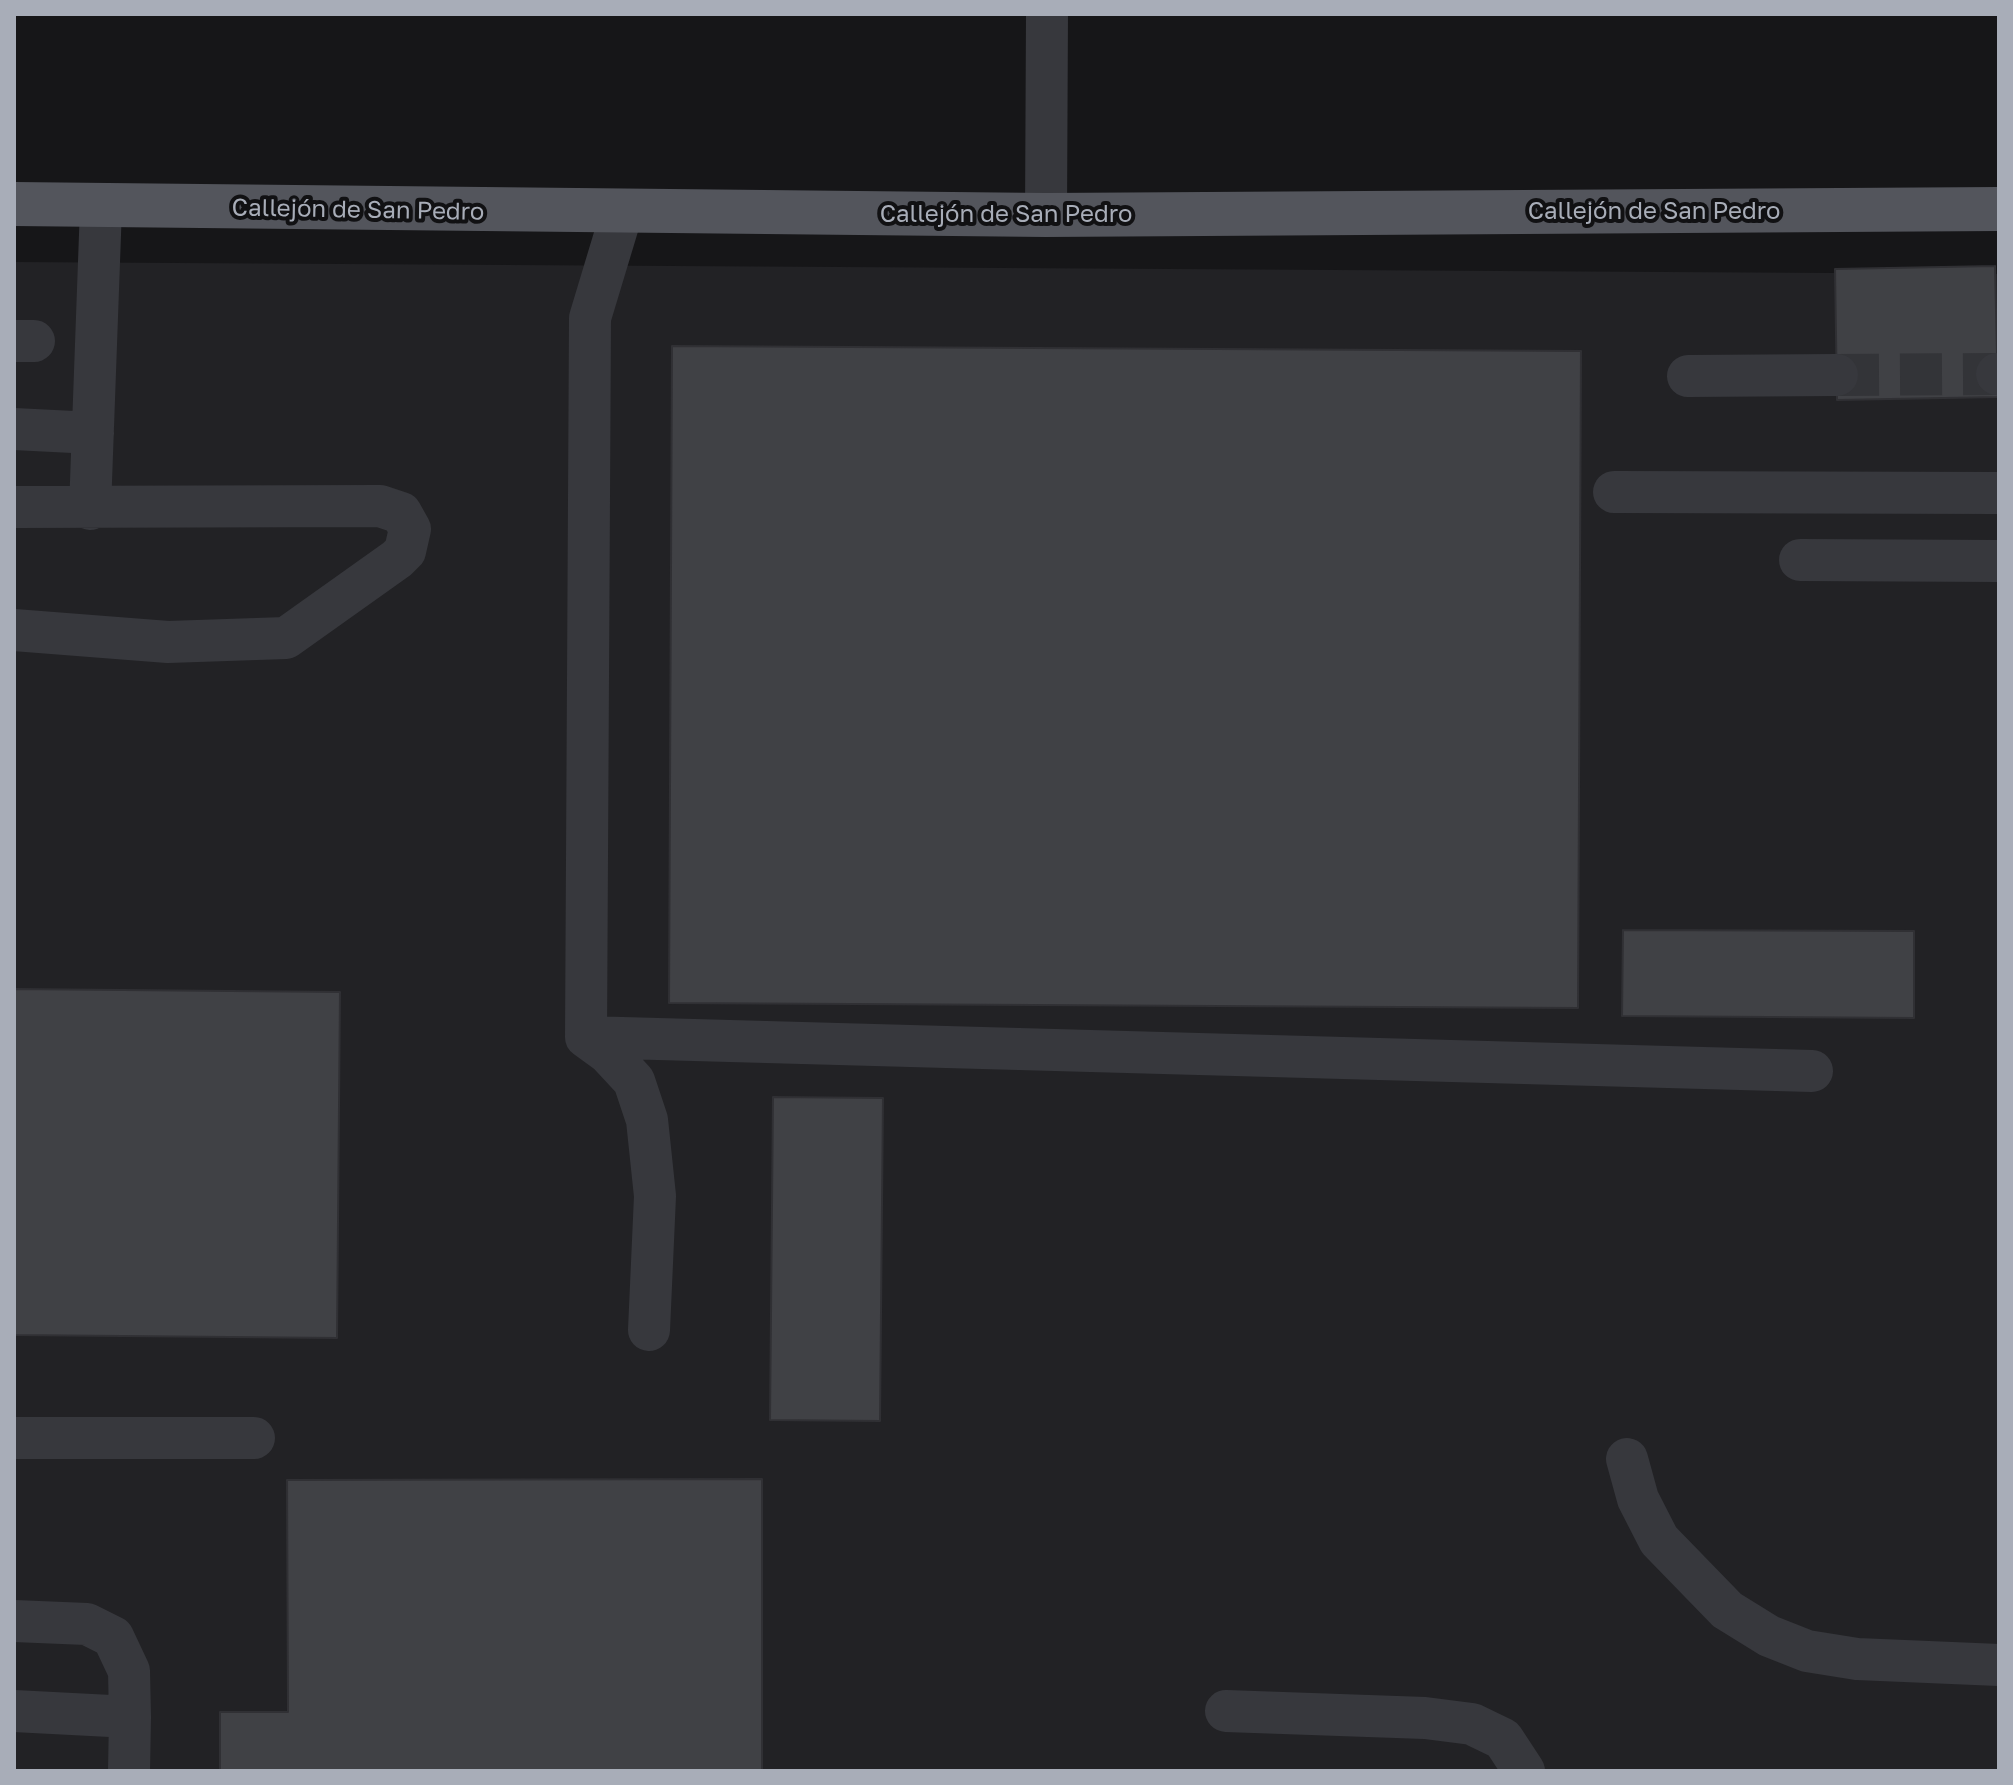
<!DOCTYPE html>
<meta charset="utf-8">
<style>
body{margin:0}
#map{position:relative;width:2013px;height:1785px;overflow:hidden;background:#161618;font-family:"Golos Text",sans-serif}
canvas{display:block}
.frame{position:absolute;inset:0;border:16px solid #a8adb8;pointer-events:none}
</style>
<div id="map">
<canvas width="2013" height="1785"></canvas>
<div class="frame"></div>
</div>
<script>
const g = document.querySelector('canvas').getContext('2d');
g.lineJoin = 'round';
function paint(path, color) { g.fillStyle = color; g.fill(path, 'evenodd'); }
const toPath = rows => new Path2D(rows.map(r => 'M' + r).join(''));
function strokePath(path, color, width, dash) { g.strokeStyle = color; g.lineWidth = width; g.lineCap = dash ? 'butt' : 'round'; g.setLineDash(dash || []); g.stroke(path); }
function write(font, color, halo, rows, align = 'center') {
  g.font = font + ' "Golos Text",sans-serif'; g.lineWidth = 8; g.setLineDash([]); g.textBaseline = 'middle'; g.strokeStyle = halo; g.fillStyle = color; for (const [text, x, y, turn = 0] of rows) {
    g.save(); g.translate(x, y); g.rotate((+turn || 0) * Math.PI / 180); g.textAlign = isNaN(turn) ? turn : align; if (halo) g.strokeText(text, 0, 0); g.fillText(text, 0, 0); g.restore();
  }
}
paint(toPath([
 [14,262,1999,274,1999,1771,14,1771]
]), '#222225');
const building = toPath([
 [1995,266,1998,397,1837,400,1835,269,1995,266],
 [672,346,1581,351,1578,1008,669,1003,672,346],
 [1623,930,1914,931,1914,1018,1622,1016,1623,930],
 [14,989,340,992,337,1338,14,1335,14,989],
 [773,1097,883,1098,880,1421,770,1420,773,1097],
 [762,1479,762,1771,220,1771,220,1712,288,1712,287,1480,762,1479]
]);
paint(building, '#404145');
strokePath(building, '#303034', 2);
strokePath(toPath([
 [1837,375,1997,374]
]), '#333438', 42, [42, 21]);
strokePath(toPath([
 [622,212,590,318,586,1037,608,1053,634,1081,647,1120,655,1196,649,1330],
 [1046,215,1047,14],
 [14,341,34,341],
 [1997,374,1999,374],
 [1688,376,1837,375],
 [14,429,93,433],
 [1614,492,1999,493],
 [14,507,380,506,401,513,410,529,405,551,397,559,286,638,168,642,14,630],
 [90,509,101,207],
 [1800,560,1999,561],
 [586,1037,1812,1071],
 [14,1438,254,1438],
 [1627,1459,1638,1499,1659,1540,1727,1610,1769,1636,1807,1651,1857,1659,1999,1665],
 [14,1621,87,1624,113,1637,129,1671,130,1717],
 [14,1711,130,1717,129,1771],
 [1226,1711,1425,1718,1472,1724,1503,1739,1524,1771]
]), '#37383d', 42);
strokePath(toPath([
 [14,204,1046,215,1999,209]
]), '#53555c', 44);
write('24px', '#a8adb8', '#111113', [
 ["Callejón de San Pedro",358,210,1],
 ["Callejón de San Pedro",1654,211],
 ["Callejón de San Pedro",1006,214]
]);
</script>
